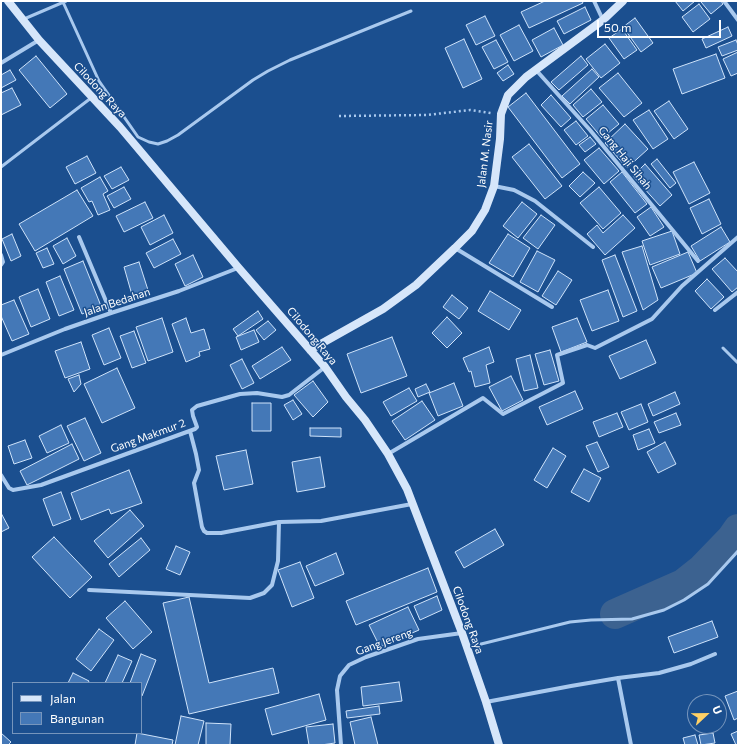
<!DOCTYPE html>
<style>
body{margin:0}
#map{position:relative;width:739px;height:746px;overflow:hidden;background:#1b4f8f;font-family:Commissioner,sans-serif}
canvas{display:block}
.frame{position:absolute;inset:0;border:2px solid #fff;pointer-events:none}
.legend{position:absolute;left:12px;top:682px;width:130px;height:52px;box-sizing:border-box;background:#1b4f8f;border:1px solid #7695bc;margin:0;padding:5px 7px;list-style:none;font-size:12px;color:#fff}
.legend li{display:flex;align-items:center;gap:8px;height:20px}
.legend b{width:20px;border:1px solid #7695bc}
.north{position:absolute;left:687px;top:694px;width:40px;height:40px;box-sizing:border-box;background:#1b4f8f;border:1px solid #7695bc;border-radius:50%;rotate:68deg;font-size:11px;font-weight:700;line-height:16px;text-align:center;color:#fff}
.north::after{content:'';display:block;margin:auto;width:14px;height:18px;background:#ffd166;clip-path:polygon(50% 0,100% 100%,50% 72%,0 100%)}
.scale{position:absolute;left:597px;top:20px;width:124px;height:18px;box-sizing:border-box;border:2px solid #fff;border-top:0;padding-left:5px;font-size:12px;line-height:14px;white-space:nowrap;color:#fff;-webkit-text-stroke:3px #1b4f8f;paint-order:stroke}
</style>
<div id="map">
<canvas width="739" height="746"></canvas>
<div class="frame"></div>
<ul class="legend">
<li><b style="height:5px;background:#d6e6fa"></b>Jalan</li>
<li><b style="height:11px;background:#4478b7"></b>Bangunan</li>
</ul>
<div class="north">U</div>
<div class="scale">50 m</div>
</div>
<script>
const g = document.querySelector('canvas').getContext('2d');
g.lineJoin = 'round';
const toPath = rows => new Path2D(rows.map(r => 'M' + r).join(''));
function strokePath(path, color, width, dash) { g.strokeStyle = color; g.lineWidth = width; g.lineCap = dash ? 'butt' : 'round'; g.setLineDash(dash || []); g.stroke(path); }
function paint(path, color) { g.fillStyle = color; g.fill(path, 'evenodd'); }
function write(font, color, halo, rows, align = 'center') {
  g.font = font + ' Commissioner,sans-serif'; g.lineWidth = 3; g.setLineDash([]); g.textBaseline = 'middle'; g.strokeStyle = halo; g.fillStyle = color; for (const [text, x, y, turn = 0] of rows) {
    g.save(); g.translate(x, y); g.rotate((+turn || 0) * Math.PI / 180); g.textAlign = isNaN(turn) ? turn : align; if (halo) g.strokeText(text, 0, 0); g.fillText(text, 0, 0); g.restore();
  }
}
strokePath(toPath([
 [615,614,683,584,702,569,731,539,738,529]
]), '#3c6290', 30);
const building = toPath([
 [545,1,582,1,583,3,529,28,521,12,545,1],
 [675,1,695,1,683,11,675,1],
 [702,1,721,1,723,4,711,14,701,2,702,1],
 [699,4,710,19,693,32,682,17,699,4],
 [585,7,591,20,564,34,557,21,585,7],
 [485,16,495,36,476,45,466,25,485,16],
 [635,18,653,43,641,52,623,27,635,18],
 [519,25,533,51,514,61,500,35,519,25],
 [728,27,732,36,706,48,702,39,728,27],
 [554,28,563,45,541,57,532,40,554,28],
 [622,29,637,50,624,59,609,38,622,29],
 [464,39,482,79,463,88,445,48,464,39],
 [496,40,508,62,494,69,482,47,496,40],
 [736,40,738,45,738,50,722,56,718,47,736,40],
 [605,44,620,63,601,78,586,59,605,44],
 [738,52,738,73,731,76,723,59,738,52],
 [716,54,725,78,682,94,673,69,716,54],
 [36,56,67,94,50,108,19,70,36,56],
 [581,56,588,65,559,90,551,82,581,56],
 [508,65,514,74,503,81,497,73,508,65],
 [592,69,599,77,570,104,562,96,592,69],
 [10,70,16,80,1,88,1,75,10,70],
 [618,73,642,103,624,117,599,88,618,73],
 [12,88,21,105,1,115,1,93,12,88],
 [591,89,602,102,583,117,573,105,591,89],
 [526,93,580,164,562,178,508,107,526,93],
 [551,95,571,118,561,127,541,105,551,95],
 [669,101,688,129,674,139,654,111,669,101],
 [603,105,619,124,602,138,586,119,603,105],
 [649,110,668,139,653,149,633,120,649,110],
 [576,121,588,136,576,145,564,130,576,121],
 [625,124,648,149,627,168,605,143,625,124],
 [590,137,596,144,585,152,579,145,590,137],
 [529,144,562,186,545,199,512,157,529,144],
 [599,148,619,171,604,184,584,160,599,148],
 [87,156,96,173,75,184,66,167,87,156],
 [657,159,676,183,670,188,651,164,657,159],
 [694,162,710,193,689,204,673,172,694,162],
 [645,164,672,195,660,206,633,176,645,164],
 [121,167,129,180,112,189,104,176,121,167],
 [583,172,595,183,580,197,569,186,583,172],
 [622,172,647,204,635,213,610,182,622,172],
 [100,177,108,191,103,194,110,210,98,215,92,201,89,202,81,188,100,177],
 [124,187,131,199,114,208,107,196,124,187],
 [599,187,621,213,603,229,580,203,599,187],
 [77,190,93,216,35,251,19,224,77,190],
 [709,199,721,224,702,234,690,208,709,199],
 [145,202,153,218,124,232,116,216,145,202],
 [522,202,537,214,518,238,503,226,522,202],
 [651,207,664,227,650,236,637,217,651,207],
 [164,215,173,233,150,245,141,227,164,215],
 [541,215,555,225,538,249,523,238,541,215],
 [623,215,635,228,605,255,587,234,597,225,603,233,623,215],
 [721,227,730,242,700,261,691,246,721,227],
 [672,231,680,254,650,265,642,241,672,231],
 [12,234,21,256,11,261,2,239,12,234],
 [508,234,530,248,513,277,489,263,508,234],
 [67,238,76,256,63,264,53,246,67,238],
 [173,239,181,254,154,268,146,253,173,239],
 [642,246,658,300,643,310,622,252,642,246],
 [47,248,54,264,43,268,36,253,47,248],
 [537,251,555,260,538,292,520,282,537,251],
 [688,252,697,273,661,288,652,267,688,252],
 [193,255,203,277,185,286,175,264,193,255],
 [615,255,637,311,623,317,602,260,615,255],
 [725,258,738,272,738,287,732,292,712,269,725,258],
 [83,261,101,306,82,314,64,269,83,261],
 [139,262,148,290,132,295,124,267,139,262],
 [558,271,572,280,556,305,542,296,558,271],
 [60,276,74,310,59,316,46,282,60,276],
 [707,279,724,297,711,309,695,291,707,279],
 [38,289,50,319,31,327,19,297,38,289],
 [608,290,619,321,592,331,580,300,608,290],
 [490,291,521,310,509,330,478,311,490,291],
 [452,295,468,308,459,319,443,307,452,295],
 [14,300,29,334,12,341,1,316,1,305,14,300],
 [258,311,263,319,238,336,233,329,258,311],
 [447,317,462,333,447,348,432,333,447,317],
 [162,318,173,352,148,361,136,327,162,318],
 [186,318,191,333,204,329,210,349,199,352,200,356,186,362,172,324,186,318],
 [577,318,587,342,561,352,552,327,577,318],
 [268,321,276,330,264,340,256,330,268,321],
 [109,328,121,358,104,365,92,335,109,328],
 [254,330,259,342,241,350,236,337,254,330],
 [134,331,146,363,132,368,120,336,134,331],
 [392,337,407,376,361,393,347,354,392,337],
 [646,340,656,363,620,379,609,356,646,340],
 [81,342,90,369,65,378,55,351,81,342],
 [282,347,291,360,260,379,252,366,282,347],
 [489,347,494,362,486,365,490,383,475,387,471,371,469,372,463,358,489,347],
 [550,350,559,381,544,385,535,354,550,350],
 [530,355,538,388,524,391,516,359,530,355],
 [242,359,254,383,242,389,230,365,242,359],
 [117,368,135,408,102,423,84,384,117,368],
 [79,375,81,384,74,392,68,379,79,375],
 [511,376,523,400,502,411,489,387,511,376],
 [313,381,328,402,313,417,294,395,313,381],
 [454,383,463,406,438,416,429,393,454,383],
 [426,384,430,392,418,397,415,389,426,384],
 [409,388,417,401,391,416,383,402,409,388],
 [575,391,583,409,547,425,539,407,575,391],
 [675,392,680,404,653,416,648,404,675,392],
 [293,400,302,414,293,420,284,405,293,400],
 [422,401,435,420,405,440,392,421,422,401],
 [252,403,271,403,271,431,252,431,252,403],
 [641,404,648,422,629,430,621,412,641,404],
 [617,413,623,427,599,437,593,422,617,413],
 [676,413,681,425,659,433,654,422,676,413],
 [85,418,101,453,84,461,67,426,85,418],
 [61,425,69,443,47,453,39,436,61,425],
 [310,428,341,428,341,437,310,436,310,428],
 [649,429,655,443,638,450,633,435,649,429],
 [25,440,32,458,14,464,8,446,25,440],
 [597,442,609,467,598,472,586,446,597,442],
 [665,442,676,464,658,473,647,452,665,442],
 [72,444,79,459,27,485,20,471,72,444],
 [553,448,566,456,547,488,534,480,553,448],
 [246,450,253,484,224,490,216,456,246,450],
 [320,457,325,487,297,492,292,462,320,457],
 [584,469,601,478,589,502,571,492,584,469],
 [129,470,142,503,111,514,109,509,81,520,71,493,129,470],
 [61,492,71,519,53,526,43,499,61,492],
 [130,510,144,526,108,558,94,541,130,510],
 [1,513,9,528,1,532,1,513],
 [495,529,504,545,464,568,455,552,495,529],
 [54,537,92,577,70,598,32,557,54,537],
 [141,538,150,550,119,577,109,564,141,538],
 [176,546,190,552,180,575,166,569,176,546],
 [336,553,344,574,315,586,306,566,336,553],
 [300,562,314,598,292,607,278,570,300,562],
 [428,568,437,592,356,625,346,601,428,568],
 [437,596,442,610,420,620,414,606,437,596],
 [189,597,209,683,273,668,279,693,189,714,163,603,189,597],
 [125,601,152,632,133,649,106,618,125,601],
 [408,607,419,630,380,647,369,625,408,607],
 [712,621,718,637,674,653,668,637,712,621],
 [99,629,114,640,91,671,76,659,99,629],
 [141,654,156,660,142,696,141,696,141,683,130,683,141,654],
 [118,655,132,661,122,683,105,683,118,655],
 [73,673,89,681,88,683,68,683,73,673],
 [399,682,402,701,363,706,361,687,399,682],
 [738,691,738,718,734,720,725,696,738,691],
 [319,694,326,720,272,735,265,709,319,694],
 [379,706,380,714,347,718,346,711,379,706],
 [181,716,204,721,198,745,175,745,181,716],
 [371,717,378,745,355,745,350,722,371,717],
 [206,723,231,724,230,745,206,745,206,723],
 [333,724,335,743,321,745,309,745,306,727,333,724],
 [738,731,738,745,736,745,731,734,738,731],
 [1,733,11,742,8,745,1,745,1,733],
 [137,733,173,740,172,745,135,745,137,733],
 [713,733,715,743,701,745,699,735,713,733],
 [695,735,698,745,685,745,683,738,695,735]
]);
paint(building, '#4478b7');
strokePath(building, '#cfe3fa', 1);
strokePath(toPath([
 [339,116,427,115,470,110,491,113]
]), '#a9c9ee', 2.5, [2, 3]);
strokePath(toPath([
 [63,2,99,81,138,137,149,142,158,144,167,141,178,135,253,80,268,71,290,60,411,11],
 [24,19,66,1],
 [1,167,91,98],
 [723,348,738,363],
 [469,647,570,622,591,620,632,619,664,610,684,600,708,584,738,551]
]), '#a9c9ee', 3);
strokePath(toPath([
 [594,1,603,20],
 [724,1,738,20],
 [1,63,39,40],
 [536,70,590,130,698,261],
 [494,186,514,190,535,201,593,247],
 [79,237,111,313],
 [455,248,552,307],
 [1,255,3,262,1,265],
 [715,310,738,292],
 [1,355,65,329,111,313,179,291,238,268],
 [190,431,196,454,199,470,194,483,202,527,204,531,207,533,221,533,279,522],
 [388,454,483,398,503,414,563,383,557,355,587,345,595,348,652,319,682,286,738,237],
 [1,475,9,488,13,490,41,485,195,429,197,427,193,416,192,410,197,406,240,394,257,393,282,397,289,395,325,367],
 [89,590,250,598,264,593,272,585,278,561,279,522,321,521,412,504],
 [618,678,659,673,691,664,715,654],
 [486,702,571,686,618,678,631,745],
 [341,745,337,690,340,676,349,665,366,657,418,639,462,633]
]), '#a9c9ee', 4);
strokePath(toPath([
 [8,1,39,40,120,127,238,267,325,367,346,397,365,420,388,454,407,489,462,633,486,702,499,745],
 [310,350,383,309,416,285,455,248,472,231,485,210,494,186,500,139,501,114,508,95,526,77,603,20,623,1]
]), '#d6e6fa', 8);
write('11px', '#fff', '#1b4f8f', [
 ["Cilodong Raya",100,90,47],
 ["Jalan M. Nasir",485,154,-83],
 ["Gang Haji Sihah",625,158,51],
 ["Jalan Bedahan",117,302,-18],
 ["Cilodong Raya",312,336,50],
 ["Gang Makmur 2",148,436,-20],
 ["Cilodong Raya",468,620,70],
 ["Gang Jereng",384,642,-20]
]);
</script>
